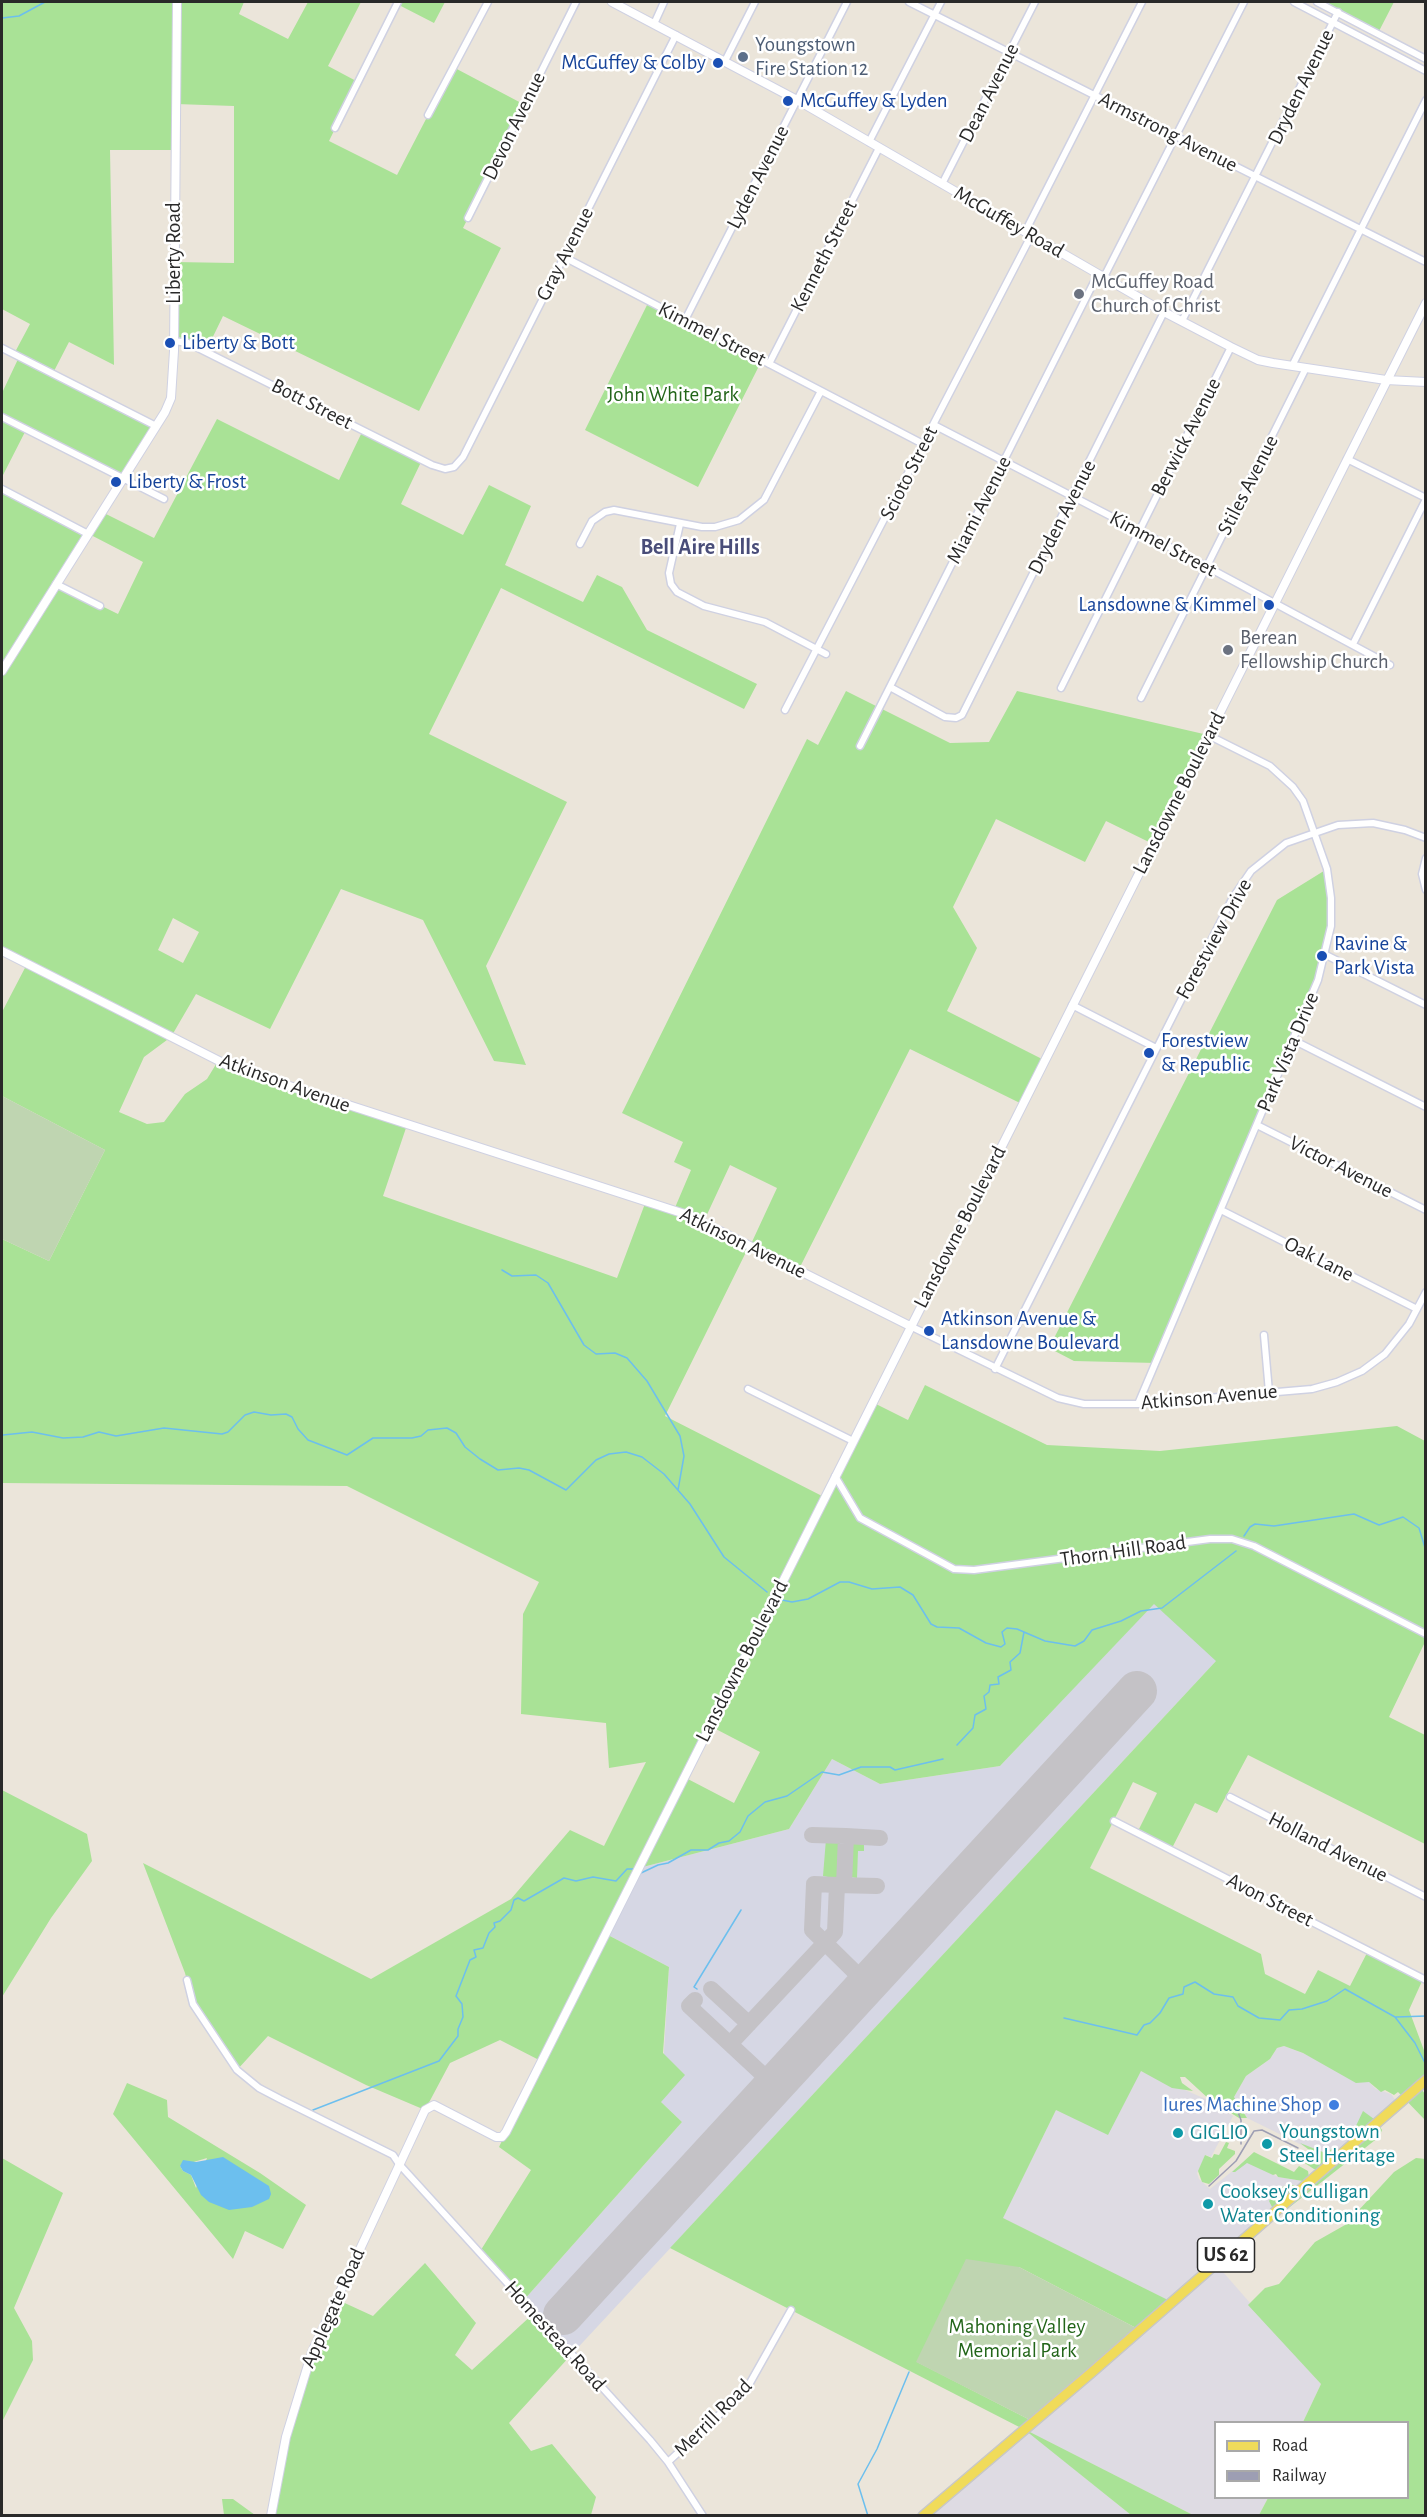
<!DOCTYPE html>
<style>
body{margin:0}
#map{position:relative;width:1427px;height:2517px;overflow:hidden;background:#ebe5da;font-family:"Alegreya Sans",sans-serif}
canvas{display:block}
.frame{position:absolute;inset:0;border:3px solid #292929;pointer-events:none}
.legend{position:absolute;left:1214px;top:2421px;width:195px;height:78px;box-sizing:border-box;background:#fff;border:2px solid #a9a9a9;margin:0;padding:8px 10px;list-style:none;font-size:18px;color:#292929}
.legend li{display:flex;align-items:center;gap:12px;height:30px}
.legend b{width:30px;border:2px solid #a9a9a9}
</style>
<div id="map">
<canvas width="1427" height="2517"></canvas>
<div class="frame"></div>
<ul class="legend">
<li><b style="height:8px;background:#f0db5a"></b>Road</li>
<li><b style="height:8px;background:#9d9eb3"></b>Railway</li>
</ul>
</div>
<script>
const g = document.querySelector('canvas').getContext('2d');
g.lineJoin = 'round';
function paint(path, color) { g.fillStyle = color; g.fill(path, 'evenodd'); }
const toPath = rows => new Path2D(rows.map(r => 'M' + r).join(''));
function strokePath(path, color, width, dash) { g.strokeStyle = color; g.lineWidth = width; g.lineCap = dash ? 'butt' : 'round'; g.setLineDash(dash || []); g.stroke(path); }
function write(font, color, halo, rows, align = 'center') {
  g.font = font + ' "Alegreya Sans",sans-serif'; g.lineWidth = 5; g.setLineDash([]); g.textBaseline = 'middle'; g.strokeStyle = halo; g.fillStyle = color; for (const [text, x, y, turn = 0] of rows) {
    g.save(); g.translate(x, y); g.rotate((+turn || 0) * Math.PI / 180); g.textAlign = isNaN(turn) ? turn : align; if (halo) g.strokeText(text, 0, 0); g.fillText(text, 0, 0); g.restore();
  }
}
paint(toPath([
 [1284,2046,1303,2053,1361,2082,1369,2082,1376,2089,1391,2094,1396,2101,1330,2159,1247,2118,1234,2097,1246,2076,1270,2059,1277,2048],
 [1141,2071,1208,2100,1233,2116,1211,2157,1206,2155,1197,2173,1199,2179,1210,2189,1245,2161,1278,2177,1305,2181,1216,2264,1321,2384,1303,2422,1216,2422,1216,2498,1268,2498,1259,2515,1193,2515,1029,2432,1131,2515,923,2516,1171,2302,1002,2218,1056,2110]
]), '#dedbe3');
paint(toPath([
 [1154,1603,1217,1660,571,2355,523,2301,682,2122,661,2102,669,1967,606,1934,639,1868,789,1829,832,1759,880,1784,1000,1766]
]), '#d6d7e4');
paint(toPath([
 [2,2,244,2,239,14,288,39,308,2,361,2,328,66,358,82,329,141,397,175,453,67,525,105,463,228,501,248,419,411,223,316,206,351,174,341,174,262,234,263,234,106,176,104,175,150,110,150,114,365,69,342,53,373,156,426,123,479,26,430,2,477,2,393,19,357,14,354,30,324,2,309],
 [398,2,445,2,434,23,397,4],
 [1317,2,1394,2,1378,33],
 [649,301,762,360,698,487,585,430],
 [217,419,339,480,363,430,422,460,401,504,463,535,489,485,531,506,505,565,583,602,597,575,622,587,647,630,757,684,744,709,501,588,429,734,567,802,486,966,526,1065,494,1061,423,920,341,889,270,1029,196,994,171,1037,144,1057,119,1112,147,1124,164,1122,185,1094,207,1079,218,1061,407,1125,383,1196,617,1278,646,1201,674,1210,691,1170,674,1162,683,1142,622,1113,807,739,818,745,846,691,950,743,989,742,1017,691,1208,735,1153,844,1106,821,1085,862,996,819,953,907,977,948,947,1011,1044,1060,1022,1104,910,1049,799,1269,750,1244,665,1416,824,1497,872,1402,908,1420,925,1385,1047,1445,1160,1451,1397,1426,1425,1441,1425,1642,1389,1717,1425,1735,1425,1844,1248,1755,1217,1813,1195,1803,1171,1850,1137,1833,1157,1793,1133,1782,1090,1868,1261,1954,1265,1974,1305,1994,1318,1970,1350,1986,1368,1951,1423,1979,1409,2010,1425,2053,1425,2080,1419,2086,1425,2094,1425,2120,1398,2092,1394,2095,1385,2090,1381,2092,1369,2082,1356,2083,1303,2053,1284,2046,1277,2048,1270,2059,1246,2076,1234,2097,1247,2118,1239,2118,1210,2100,1185,2077,1180,2077,1182,2083,1193,2091,1172,2088,1141,2071,1108,2135,1056,2110,1003,2218,1172,2302,1140,2330,1019,2267,917,2362,1034,2422,1026,2430,1193,2515,1131,2515,1025,2430,670,2248,1216,1661,1154,1604,1000,1766,880,1784,832,1759,789,1829,639,1868,606,1934,669,1967,663,2053,685,2075,661,2102,682,2122,523,2301,479,2253,531,2170,499,2147,541,2061,500,2040,450,2063,425,2110,366,2085,268,2036,237,2070,193,2004,185,1973,143,1863,371,1979,511,1899,570,1830,604,1846,646,1762,609,1768,606,1723,521,1714,523,1614,539,1582,347,1486,2,1483,2,1239,49,1261,105,1150,2,1096,2,1012,27,964,2,951,2,489,88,534,102,512,154,538],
 [89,534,143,562,118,614,57,584],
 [173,918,199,932,183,963,158,950],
 [730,1165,777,1188,751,1244,704,1221],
 [710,1726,760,1752,734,1803,684,1777],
 [1327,869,1332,912,1323,966,1156,1363,1074,1361,1049,1348,1277,900],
 [2,1790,87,1834,92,1861,51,1918,2,1997],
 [826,1839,840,1841,838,1879,823,1876],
 [852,1843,864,1844,864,1851,858,1851,857,1878,850,1877],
 [127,2083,167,2100,168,2117,260,2173,306,2205,283,2249,245,2231,233,2259,113,2114],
 [207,2158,196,2188,191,2175,183,2171,180,2166],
 [1363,2111,1374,2119,1363,2131,1355,2128],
 [1380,2127,1382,2130,1379,2137,1272,2221],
 [1226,2142,1229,2143,1227,2148,1235,2151,1235,2154,1219,2169,1219,2175,1209,2184,1202,2182,1198,2171,1205,2155,1212,2158,1214,2154,1219,2155],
 [1300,2143,1328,2154,1333,2146,1339,2150,1317,2170,1314,2169,1303,2162,1306,2156,1312,2156,1312,2152],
 [1254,2152,1294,2172,1299,2166,1308,2171,1309,2177,1303,2181,1278,2177,1276,2174,1273,2175,1247,2163,1235,2172,1232,2172],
 [2,2158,63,2193,14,2308,32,2341,33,2360,2,2422],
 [1416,2158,1426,2159,1425,2515,1259,2515,1268,2498,1408,2498,1408,2422,1303,2422,1321,2384,1248,2305,1265,2288,1279,2284,1315,2242,1345,2225,1394,2172],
 [1286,2185,1294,2185,1297,2188,1273,2209,1269,2201,1276,2191],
 [425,2263,476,2323,455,2355,472,2370,534,2313,571,2355,509,2423,531,2451,552,2444,596,2497,591,2515,271,2516,304,2373,336,2299,373,2316],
 [222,2499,233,2499,255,2515,224,2515]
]), '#a9e296');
paint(toPath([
 [2,1096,105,1150,49,1261,2,1239],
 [966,2259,1019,2267,1140,2330,1034,2422,916,2362]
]), '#bfd5b1');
paint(toPath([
 [223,2157,269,2186,271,2194,269,2199,252,2207,229,2210,209,2202,201,2195,191,2175,183,2171,180,2166,183,2160,196,2162]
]), '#6cbfee');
strokePath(toPath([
 [2,18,19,16,45,2],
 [502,1270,512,1276,536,1275,548,1283,584,1345,596,1354,615,1353,627,1358,647,1381,680,1436,684,1456,678,1490],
 [3,1435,32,1432,63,1438,83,1437,99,1432,116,1436,164,1428,222,1434,228,1432,245,1415,254,1412,271,1415,286,1414,292,1417,298,1429,308,1440,347,1455,373,1438,412,1438,421,1436,428,1430,447,1428,456,1433,465,1447,480,1459,498,1470,519,1468,529,1470,566,1490,596,1460,609,1454,626,1452,642,1457,664,1474,690,1504,724,1557,767,1592],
 [1244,1536,1250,1527,1255,1524,1274,1526,1354,1514,1379,1525,1403,1517,1419,1528,1426,1551],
 [782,1600,792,1602,808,1599,840,1582,849,1582,872,1589,900,1587,913,1595,931,1624,937,1627,959,1628,986,1643,1001,1647,1005,1644,1002,1632,1007,1628,1017,1629,1045,1641,1075,1646,1084,1641,1092,1630,1121,1621,1141,1611,1162,1608,1236,1551],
 [957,1745,973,1728,975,1715,986,1709,984,1696,989,1692,990,1685,999,1684,998,1677,1011,1670,1010,1662,1020,1653,1024,1632],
 [641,1873,658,1865,668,1863,691,1850,708,1850,719,1843,729,1841,740,1832,748,1816,765,1802,787,1796,822,1772,839,1775,861,1767,890,1767,895,1770,943,1759],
 [697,1989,694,1987,741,1910],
 [1396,2017,1426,2016],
 [1064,2018,1137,2035,1144,2025,1150,2023,1160,2013,1169,1998,1183,1994,1184,1987,1195,1982,1214,1994,1233,1997,1238,2006,1259,2018,1280,2020,1289,2010,1302,2009,1327,2001,1345,1989,1395,2017,1415,2043,1426,2065],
 [313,2110,439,2061,458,2036,458,2029,463,2017,462,2004,456,1996,470,1960,476,1957,474,1950,483,1948,489,1933,495,1927,494,1923,500,1921,511,1910,514,1900,518,1898,524,1901,564,1878,576,1881,593,1877,616,1881,627,1869,634,1869],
 [868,2516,858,2484,877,2449,909,2372]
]), '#6cbfee', 1.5);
strokePath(toPath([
 [812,1835,846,1836],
 [837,1885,814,1884,812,1930,867,1984],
 [844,1885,846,1836,880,1838],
 [711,1989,749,2024],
 [695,2000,689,2006,774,2085],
 [730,2044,835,1932,837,1885,877,1886]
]), '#c4c2c6', 16);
strokePath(toPath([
 [563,2315,1137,1691]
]), '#c4c2c6', 40);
const minor = toPath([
 [909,2,1426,262],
 [1294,2,1426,71],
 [1317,2,1426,59],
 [654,24,664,2],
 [725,61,755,2],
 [428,115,488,2],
 [335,128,398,2],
 [869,142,941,2],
 [942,184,1035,2],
 [468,218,576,2],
 [1025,232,1142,2],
 [564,257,923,444],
 [1104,277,1244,2],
 [685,320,847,2],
 [1182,321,1338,12],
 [174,341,188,343,432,465,445,469,454,467,463,457,676,35],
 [2,348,156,426],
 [769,364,879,148],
 [1292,366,1426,100],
 [2,417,164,499],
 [934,425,1153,538,1390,665],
 [1347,459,1426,498],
 [2,489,88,534],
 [680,524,669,573,671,584,677,592,704,606,765,622,826,654],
 [580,544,592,521,605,512,614,510,702,527,715,527,739,520,764,500,821,391],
 [56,584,100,606],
 [1353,644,1426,499],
 [890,687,945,717,956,718,962,715,1164,312],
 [1061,688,1231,347],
 [1141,698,1306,368],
 [785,710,1031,236],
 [860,746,1098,274],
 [1426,858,1422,874,1426,890],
 [1326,955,1426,1005],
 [1072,1005,1156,1048],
 [1293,1040,1426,1107],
 [1257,1125,1426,1210],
 [1221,1210,1417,1309],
 [910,1326,1058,1398,1084,1404,1138,1404,1312,1389,1337,1382,1362,1371,1385,1354,1409,1324,1426,1292],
 [1264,1335,1269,1392],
 [995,1369,1232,899,1251,871,1286,843,1338,825,1373,823,1405,830,1426,838],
 [748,1389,853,1441],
 [1138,1404,1318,980,1331,926,1331,898,1327,869,1303,801,1293,787,1270,766,1208,735],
 [835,1476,860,1518,954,1569,974,1570,1210,1539,1232,1539,1254,1546,1426,1634],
 [1230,1797,1426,1897],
 [1114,1821,1426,1980],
 [187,1980,193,2004,237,2070,259,2088,280,2099,393,2155,399,2164,650,2440,668,2462,703,2516],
 [668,2462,746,2390,791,2310]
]);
const tertiary = toPath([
 [612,2,797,100,1164,312,1231,347,1258,360,1273,363,1386,380,1426,382],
 [2,671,165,412,171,398,174,351,177,2],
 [2,951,231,1067,688,1215,910,1326],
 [271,2516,286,2437,312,2352,425,2110,434,2105,496,2137,502,2137,506,2132,1426,303]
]);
const primary = toPath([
 [923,2516,1091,2373,1426,2080]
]);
strokePath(minor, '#cfd1e2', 9);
strokePath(tertiary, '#cfd1e2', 10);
strokePath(primary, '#c7c7c7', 12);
strokePath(minor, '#fff', 6);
strokePath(tertiary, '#fff', 8);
strokePath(primary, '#f0db5a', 9);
strokePath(toPath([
 [1227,2102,1238,2112,1241,2120,1241,2144],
 [1209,2186,1236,2161,1254,2131,1262,2130,1298,2148]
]), '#9d9eb3', 1.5);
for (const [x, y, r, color] of [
 [743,57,6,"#5c6f8a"],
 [718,63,6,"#1a4fb4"],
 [788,101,6,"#1a4fb4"],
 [1079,294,6,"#6b7280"],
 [170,343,6,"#1a4fb4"],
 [116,482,6,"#1a4fb4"],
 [1269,605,6,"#1a4fb4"],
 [1228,650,6,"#6b7280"],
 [1322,956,6,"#1a4fb4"],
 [1149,1053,6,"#1a4fb4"],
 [929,1331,6,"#1a4fb4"],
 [1334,2105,6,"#3f7fe0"],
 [1178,2133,6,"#0f9aa8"],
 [1267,2144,6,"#0f9aa8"],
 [1208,2204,6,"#0f9aa8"]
]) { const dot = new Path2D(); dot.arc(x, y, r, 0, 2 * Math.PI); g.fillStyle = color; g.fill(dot); strokePath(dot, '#fff', 2); }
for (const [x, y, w] of [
 [1226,2255,57]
]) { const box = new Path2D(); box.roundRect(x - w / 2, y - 17, w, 34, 4.5); g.fillStyle = '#fff'; g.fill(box); strokePath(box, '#292929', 1.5); }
write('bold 20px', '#292929', null, [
 ["US 62",1226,2255]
]);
write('21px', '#4e5e75', '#fff', [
 ["Youngstown",755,45],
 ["Fire Station 12",755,69]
], 'left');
write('21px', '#164399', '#fff', [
 ["McGuffey & Colby",706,63,"right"],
 ["McGuffey & Lyden",800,101],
 ["Liberty & Bott",182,343],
 ["Liberty & Frost",128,482],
 ["Lansdowne & Kimmel",1257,605,"right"],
 ["Ravine &",1334,944],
 ["Park Vista",1334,968],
 ["Forestview",1161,1041],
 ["& Republic",1161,1065],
 ["Atkinson Avenue &",941,1319],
 ["Lansdowne Boulevard",941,1343]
], 'left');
write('21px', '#292929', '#fff', [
 ["Dryden Avenue",1301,87,-64],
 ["Dean Avenue",989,93,-63],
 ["Devon Avenue",514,126,-64],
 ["Armstrong Avenue",1168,132,27],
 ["Lyden Avenue",758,177,-63],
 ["McGuffey Road",1009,222,30],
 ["Liberty Road",174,253,-90],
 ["Gray Avenue",565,254,-63],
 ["Kenneth Street",824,256,-63],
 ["Kimmel Street",712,334,27],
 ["Bott Street",312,404,27],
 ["Berwick Avenue",1186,437,-63],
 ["Scioto Street",909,473,-63],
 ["Stiles Avenue",1248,485,-63],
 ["Miami Avenue",979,510,-63],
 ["Dryden Avenue",1062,517,-63],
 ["Kimmel Street",1163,544,28],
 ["Lansdowne Boulevard",1179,793,-63],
 ["Forestview Drive",1214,939,-61],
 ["Park Vista Drive",1288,1052,-67],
 ["Atkinson Avenue",285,1083,20],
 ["Victor Avenue",1341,1167,27],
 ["Lansdowne Boulevard",960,1227,-63],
 ["Atkinson Avenue",743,1243,26],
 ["Oak Lane",1319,1259,27],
 ["Atkinson Avenue",1209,1397,-5],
 ["Thorn Hill Road",1123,1551,-8],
 ["Lansdowne Boulevard",742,1661,-63],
 ["Holland Avenue",1328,1847,27],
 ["Avon Street",1270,1900,27],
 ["Applegate Road",333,2308,-66],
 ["Homestead Road",555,2336,48],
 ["Merrill Road",713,2418,-45]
]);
write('21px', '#5b616d', '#fff', [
 ["McGuffey Road",1091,282],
 ["Church of Christ",1091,306],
 ["Berean",1240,638],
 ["Fellowship Church",1240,662]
], 'left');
write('21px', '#226519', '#fff', [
 ["John White Park",673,395],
 ["Mahoning Valley",1017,2327],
 ["Memorial Park",1017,2351]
]);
write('21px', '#366cbe', '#fff', [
 ["Iures Machine Shop",1322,2105]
], 'right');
write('21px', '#0d838f', '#fff', [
 ["Youngstown",1279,2132],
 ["Steel Heritage",1279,2156],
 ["GIGLIO",1190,2133],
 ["Cooksey's Culligan",1220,2192],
 ["Water Conditioning",1220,2216]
], 'left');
write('bold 22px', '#494d79', '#fff', [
 ["Bell Aire Hills",700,547]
]);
</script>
